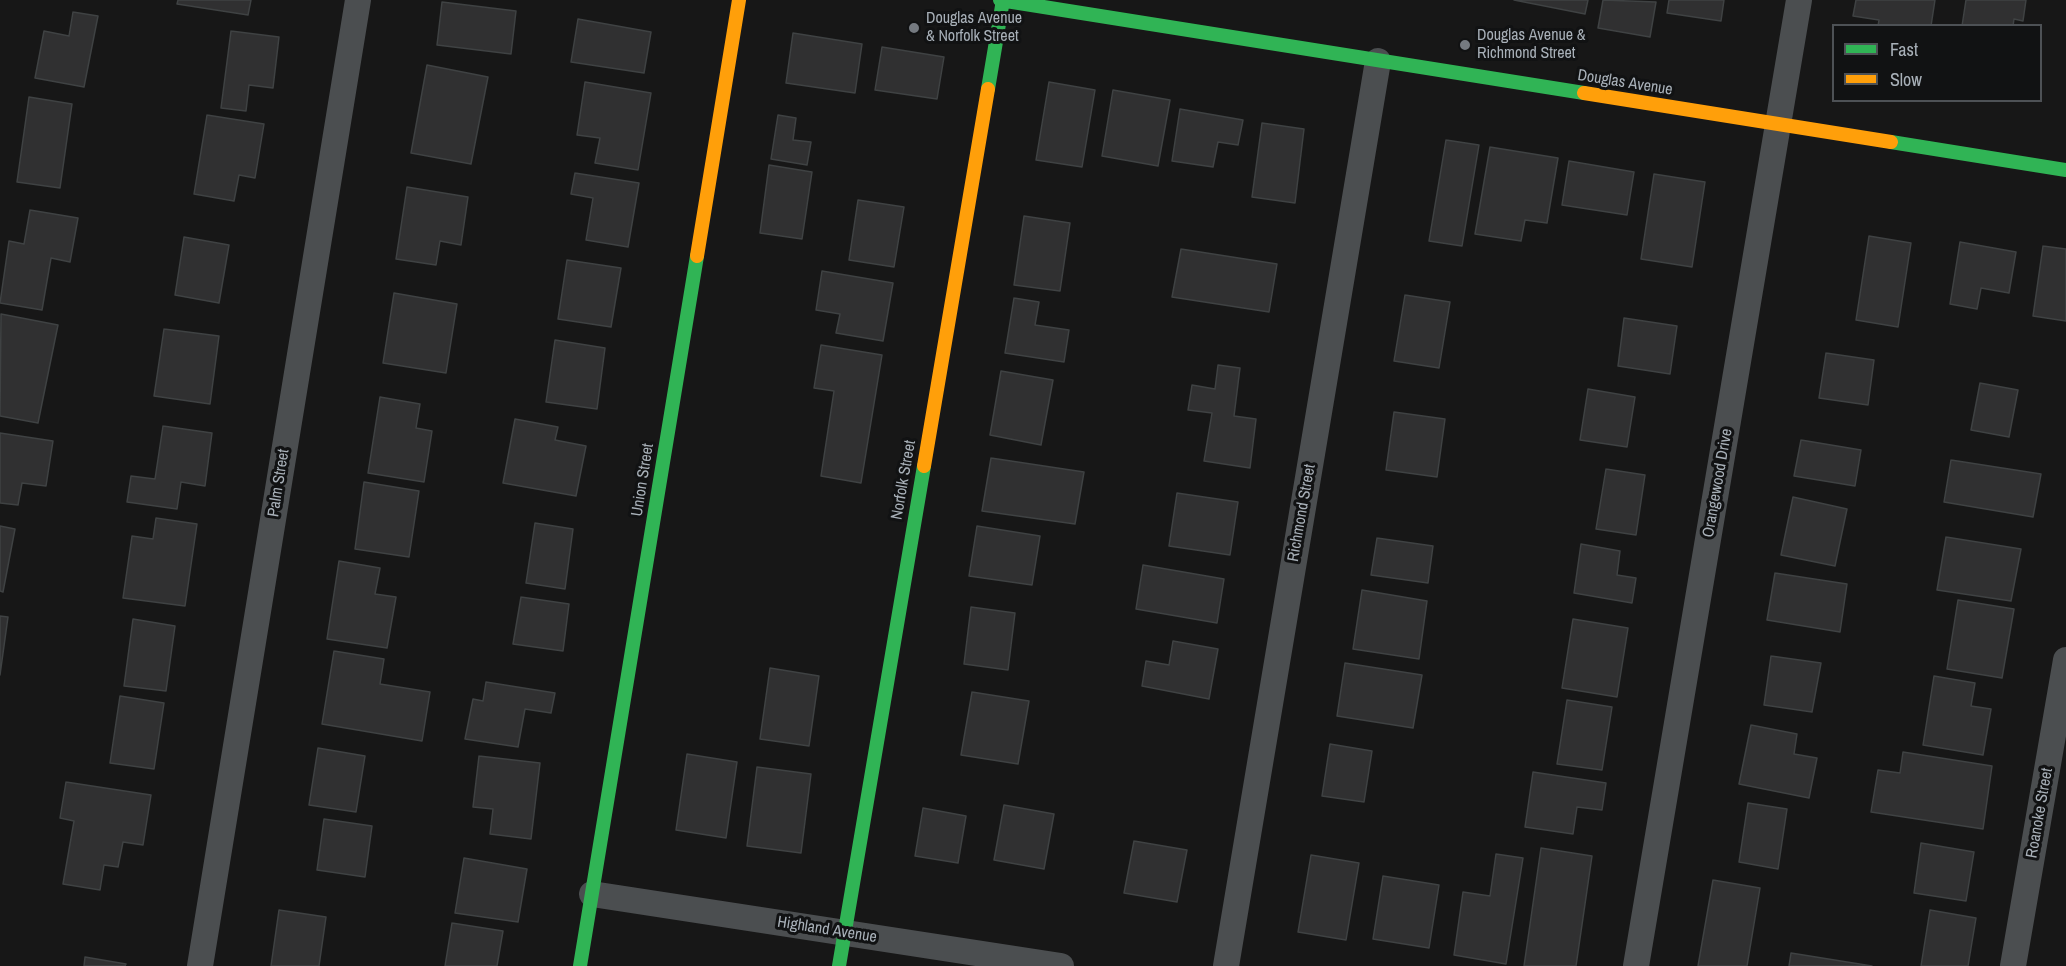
<!DOCTYPE html>
<style>
body{margin:0}
#map{position:relative;width:2066px;height:966px;overflow:hidden;background:#171717;font-family:"Archivo Narrow",sans-serif}
canvas{display:block}
.legend{position:absolute;left:1832px;top:24px;width:210px;height:78px;box-sizing:border-box;background:#111213;border:2px solid #4d5155;margin:0;padding:8px 10px;list-style:none;font-size:18px;color:#a8b0b8}
.legend li{display:flex;align-items:center;gap:12px;height:30px}
.legend b{width:30px;border:2px solid #4d5155}
</style>
<div id="map">
<canvas width="2066" height="966"></canvas>
<ul class="legend">
<li><b style="height:8px;background:#30b455"></b>Fast</li>
<li><b style="height:8px;background:#ff9f0a"></b>Slow</li>
</ul>
</div>
<script>
const g = document.querySelector('canvas').getContext('2d');
g.lineJoin = 'round';
function paint(path, color) { g.fillStyle = color; g.fill(path, 'evenodd'); }
const toPath = rows => new Path2D(rows.map(r => 'M' + r).join(''));
function strokePath(path, color, width, dash) { g.strokeStyle = color; g.lineWidth = width; g.lineCap = dash ? 'butt' : 'round'; g.setLineDash(dash || []); g.stroke(path); }
function write(font, color, halo, rows, align = 'center') {
  g.font = font + ' "Archivo Narrow",sans-serif'; g.lineWidth = 6; g.setLineDash([]); g.textBaseline = 'middle'; g.strokeStyle = halo; g.fillStyle = color; for (const [text, x, y, turn = 0] of rows) {
    g.save(); g.translate(x, y); g.rotate((+turn || 0) * Math.PI / 180); g.textAlign = isNaN(turn) ? turn : align; if (halo) g.strokeText(text, 0, 0); g.fillText(text, 0, 0); g.restore();
  }
}
const building = toPath([
 [178,0,251,0,248,15,177,4,178,0],
 [1514,0,1588,0,1585,14,1514,0],
 [1603,0,1656,2,1650,37,1598,28,1603,0],
 [1669,0,1724,0,1721,21,1667,13,1669,0],
 [1856,0,1935,0,1931,26,1878,26,1879,20,1853,16,1856,0],
 [1966,0,2026,0,2023,21,2014,19,2013,26,1962,26,1966,0],
 [442,2,516,11,511,54,437,45,442,2],
 [73,12,98,16,84,87,35,78,44,31,69,36,73,12],
 [578,19,651,32,644,73,571,62,578,19],
 [231,31,279,37,273,88,249,85,246,111,221,108,231,31],
 [793,33,862,44,855,93,786,83,793,33],
 [882,47,944,57,937,99,875,90,882,47],
 [427,65,488,77,471,164,411,153,427,65],
 [585,82,651,93,638,170,595,163,600,138,577,135,585,82],
 [1049,82,1095,90,1082,167,1036,160,1049,82],
 [1113,90,1170,100,1158,166,1102,156,1113,90],
 [29,97,72,104,60,188,17,182,29,97],
 [1180,109,1243,120,1238,145,1218,142,1213,167,1172,161,1180,109],
 [207,115,264,124,255,178,239,175,234,201,194,194,207,115],
 [778,115,796,118,793,140,811,142,807,165,771,159,778,115],
 [1262,123,1304,129,1295,203,1252,197,1262,123],
 [1446,140,1479,145,1462,246,1429,241,1446,140],
 [1490,147,1558,158,1547,223,1525,220,1521,241,1475,234,1490,147],
 [1569,161,1634,172,1627,215,1562,205,1569,161],
 [769,165,812,172,802,239,760,233,769,165],
 [575,173,639,183,628,247,586,240,593,198,571,194,575,173],
 [1654,174,1705,182,1692,267,1641,259,1654,174],
 [407,187,468,197,461,245,440,241,436,265,396,259,407,187],
 [858,200,904,207,894,267,849,260,858,200],
 [30,210,78,218,70,262,51,258,42,310,0,303,9,241,24,244,30,210],
 [1024,216,1070,223,1060,291,1014,285,1024,216],
 [1869,236,1911,243,1898,327,1856,320,1869,236],
 [184,237,229,245,219,303,175,295,184,237],
 [1960,242,2016,252,2009,293,1981,288,1977,309,1950,304,1960,242],
 [2043,246,2066,249,2066,321,2033,316,2043,246],
 [1181,249,1277,264,1269,312,1172,297,1181,249],
 [567,260,621,268,611,327,558,319,567,260],
 [822,271,893,283,883,341,836,333,840,314,816,310,822,271],
 [394,293,457,304,446,373,383,363,394,293],
 [1405,295,1450,302,1439,368,1394,361,1405,295],
 [1014,298,1039,302,1035,325,1069,330,1064,362,1005,353,1014,298],
 [1,314,58,325,38,423,0,416,1,314],
 [1624,318,1677,326,1670,374,1618,366,1624,318],
 [164,329,219,336,210,404,154,396,164,329],
 [555,340,605,348,597,409,546,402,555,340],
 [821,345,882,355,861,483,821,476,834,391,814,388,821,345],
 [1826,353,1874,360,1868,405,1819,398,1826,353],
 [1218,365,1240,368,1234,416,1256,419,1250,468,1204,461,1212,413,1188,410,1192,385,1215,389,1218,365],
 [1001,371,1053,380,1041,445,990,435,1001,371],
 [1980,383,2018,390,2009,437,1971,430,1980,383],
 [1588,389,1635,397,1627,447,1580,440,1588,389],
 [380,397,420,404,416,428,432,431,424,482,368,473,380,397],
 [1394,412,1445,419,1437,477,1386,470,1394,412],
 [515,419,558,427,555,440,586,446,576,496,503,483,515,419],
 [163,426,212,433,205,486,181,482,177,509,127,502,131,476,155,479,163,426],
 [0,433,53,441,46,486,22,483,18,505,0,503,0,433],
 [1801,440,1861,450,1855,486,1794,476,1801,440],
 [991,458,1084,472,1075,524,982,511,991,458],
 [1951,460,2041,474,2033,517,1944,502,1951,460],
 [1606,469,1645,475,1636,535,1596,529,1606,469],
 [364,482,419,491,409,557,355,549,364,482],
 [1177,493,1238,502,1230,555,1169,546,1177,493],
 [1793,497,1847,509,1835,566,1781,555,1793,497],
 [156,518,197,524,185,606,123,598,132,536,153,539,156,518],
 [535,523,573,529,565,589,526,583,535,523],
 [0,526,15,529,3,592,0,591,0,526],
 [977,526,1040,536,1032,585,969,576,977,526],
 [1946,537,2021,549,2011,601,1937,590,1946,537],
 [1377,538,1433,546,1428,583,1371,575,1377,538],
 [1581,544,1620,551,1617,575,1636,578,1632,603,1574,593,1581,544],
 [339,561,380,568,375,594,396,597,387,648,327,639,339,561],
 [1143,565,1224,579,1217,623,1136,609,1143,565],
 [1775,573,1847,584,1840,632,1767,620,1775,573],
 [1362,590,1427,601,1419,659,1353,649,1362,590],
 [521,597,569,604,563,651,513,644,521,597],
 [1958,600,2014,609,2002,678,1947,669,1958,600],
 [971,607,1015,613,1008,670,964,664,971,607],
 [0,616,8,617,0,675,0,616],
 [133,619,175,626,166,691,124,686,133,619],
 [1573,619,1628,628,1617,697,1562,688,1573,619],
 [1173,641,1218,649,1209,699,1142,686,1146,661,1169,665,1173,641],
 [334,651,384,659,380,684,430,692,422,741,322,724,334,651],
 [1771,656,1821,663,1812,712,1764,705,1771,656],
 [1345,663,1422,675,1413,728,1337,716,1345,663],
 [770,668,819,676,809,746,760,739,770,668],
 [1934,676,1975,683,1971,706,1991,709,1983,755,1923,745,1934,676],
 [486,682,555,693,551,713,525,709,518,747,465,739,473,699,483,701,486,682],
 [972,692,1029,701,1018,764,961,755,972,692],
 [120,696,164,703,154,769,110,763,120,696],
 [1567,700,1612,707,1602,770,1557,764,1567,700],
 [1751,725,1797,734,1794,754,1817,758,1809,798,1739,784,1751,725],
 [1330,744,1372,751,1364,802,1322,796,1330,744],
 [318,748,365,756,356,812,309,805,318,748],
 [1903,752,1992,766,1983,829,1871,812,1878,770,1900,773,1903,752],
 [687,754,737,762,726,838,676,830,687,754],
 [479,756,540,763,531,839,490,834,493,809,473,807,479,756],
 [757,767,811,774,801,853,747,846,757,767],
 [1533,772,1606,783,1602,810,1577,807,1573,834,1525,827,1533,772],
 [66,782,151,795,143,845,123,842,118,867,104,865,100,890,63,884,74,821,60,818,66,782],
 [1748,803,1787,809,1778,869,1739,862,1748,803],
 [1004,805,1054,814,1044,869,994,860,1004,805],
 [923,808,966,816,958,863,915,856,923,808],
 [324,819,372,826,365,877,317,870,324,819],
 [1134,841,1187,850,1177,902,1124,893,1134,841],
 [1921,843,1974,852,1966,901,1914,893,1921,843],
 [1541,848,1592,856,1576,966,1524,966,1541,848],
 [1496,854,1523,858,1506,964,1454,955,1463,892,1490,896,1496,854],
 [1311,855,1359,863,1346,940,1298,932,1311,855],
 [464,858,527,869,518,922,455,913,464,858],
 [1383,876,1439,885,1429,948,1373,939,1383,876],
 [1713,880,1760,888,1747,966,1698,966,1713,880],
 [279,910,326,917,319,966,271,966,279,910],
 [1930,910,1976,918,1968,966,1921,966,1930,910],
 [452,923,503,931,497,966,445,966,452,923],
 [1791,953,1872,966,1789,966,1791,953],
 [85,957,126,964,125,966,84,966,85,957]
]);
paint(building, '#303031');
strokePath(building, '#3f4243', 1.5);
strokePath(toPath([
 [592,894,1061,966],
 [200,966,358,0],
 [1226,966,1378,61],
 [1636,966,1799,0],
 [2013,966,2066,660]
]), '#4b4e50', 26);
strokePath(toPath([
 [1000,0,1584,93],
 [988,89,1003,0],
 [1891,142,2066,170],
 [580,966,697,256],
 [839,966,924,466]
]), '#30b455', 14);
strokePath(toPath([
 [1584,93,1891,142],
 [697,256,739,0],
 [924,466,988,89]
]), '#ff9f0a', 14);
for (const [x, y, r, color] of [
 [914,28,6,"#757a80"],
 [1465,45,6,"#757a80"]
]) { const dot = new Path2D(); dot.arc(x, y, r, 0, 2 * Math.PI); g.fillStyle = color; g.fill(dot); strokePath(dot, '#111213', 2); }
write('16px', '#a8b0b8', '#111213', [
 ["Douglas Avenue",926,19],
 ["& Norfolk Street",926,37],
 ["Douglas Avenue &",1477,36],
 ["Richmond Street",1477,54]
], 'left');
write('16px', '#a8b0b8', '#111213', [
 ["Douglas Avenue",1625,83,9],
 ["Union Street",643,480,-81],
 ["Norfolk Street",904,480,-80],
 ["Palm Street",279,483,-81],
 ["Orangewood Drive",1718,483,-80],
 ["Richmond Street",1302,513,-80],
 ["Roanoke Street",2040,813,-80],
 ["Highland Avenue",827,930,9]
]);
</script>
